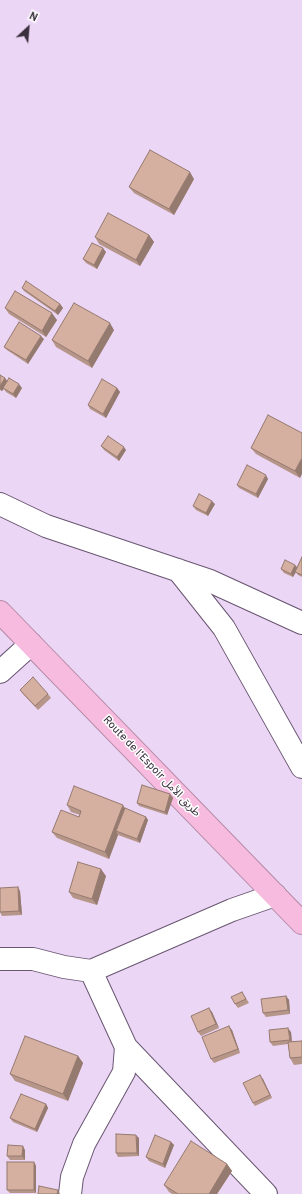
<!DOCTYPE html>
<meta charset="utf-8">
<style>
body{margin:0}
#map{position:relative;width:302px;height:1194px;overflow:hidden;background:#ecd6f6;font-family:Overpass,sans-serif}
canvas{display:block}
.north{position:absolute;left:8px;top:8px;width:40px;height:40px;-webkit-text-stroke:3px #fff;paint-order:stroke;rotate:26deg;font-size:11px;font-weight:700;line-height:16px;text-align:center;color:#39303c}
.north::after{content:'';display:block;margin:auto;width:14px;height:18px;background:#39303c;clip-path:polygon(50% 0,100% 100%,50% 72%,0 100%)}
</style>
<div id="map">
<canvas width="302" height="1194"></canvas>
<div class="north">N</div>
</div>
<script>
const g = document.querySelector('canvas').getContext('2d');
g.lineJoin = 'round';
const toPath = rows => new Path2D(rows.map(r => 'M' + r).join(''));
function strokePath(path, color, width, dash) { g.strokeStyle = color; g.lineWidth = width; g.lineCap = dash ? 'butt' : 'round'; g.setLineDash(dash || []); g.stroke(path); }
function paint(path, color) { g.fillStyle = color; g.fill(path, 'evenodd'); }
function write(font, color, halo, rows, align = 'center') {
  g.font = font + ' Overpass,"Noto Sans Arabic",sans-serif'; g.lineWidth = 3; g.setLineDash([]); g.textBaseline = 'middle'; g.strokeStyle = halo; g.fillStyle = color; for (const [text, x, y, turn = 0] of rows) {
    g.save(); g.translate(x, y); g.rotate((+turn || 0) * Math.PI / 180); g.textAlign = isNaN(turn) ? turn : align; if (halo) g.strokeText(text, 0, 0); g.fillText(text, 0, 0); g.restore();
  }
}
const minor = toPath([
 [0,504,46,526,210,581,302,623],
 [178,570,224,628,302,767],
 [0,672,31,644],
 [0,959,33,959,64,967,91,971,232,910,275,895],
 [91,971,126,1047,266,1194],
 [70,1194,72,1177,84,1144,124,1072,126,1047]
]);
const highway = toPath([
 [0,612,302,923]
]);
strokePath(minor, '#695671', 24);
strokePath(highway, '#b48aa5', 24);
strokePath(minor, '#fff', 22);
strokePath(highway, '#f6bbde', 22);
paint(toPath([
 [194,179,174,215,134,193,129,187],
 [149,235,154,242,140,266,99,244,95,237],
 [106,252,97,269,86,263,83,259],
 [22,288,60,304,63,308,58,315,24,291],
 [5,308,57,320,46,337,9,314],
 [114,330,92,368,56,347,52,340],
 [44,339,28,364,7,350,4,347],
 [0,375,5,378,7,382,22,388,16,398,6,392,4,389,2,391,0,390],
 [117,388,120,392,106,418,90,409,88,405],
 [302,433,300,478,256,454,251,448],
 [101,446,126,450,119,461,104,450],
 [268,479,258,498,239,488,237,485],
 [215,504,208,516,196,510,193,506],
 [302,557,302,577,298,575,296,572,293,577,284,573,281,569,297,568],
 [20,690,48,694,51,698,38,710,23,694],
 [170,794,173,798,167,815,139,806,137,803],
 [67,805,125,808,146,817,148,820,140,843,118,835,109,859,57,838,52,832,79,817,80,815,71,812],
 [106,876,97,905,73,898,69,892],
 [0,888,20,891,22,915,2,916,0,912],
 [242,992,249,1003,238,1008,235,1004],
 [286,996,289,1000,290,1014,266,1017,263,1013],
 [212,1012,219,1028,201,1036,198,1032],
 [232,1030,240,1053,214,1063,211,1059],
 [291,1032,292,1042,302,1041,302,1064,294,1065,290,1058,288,1044,273,1046,270,1042],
 [78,1056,83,1063,68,1101,15,1081,10,1074],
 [263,1079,272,1098,255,1106,253,1103],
 [46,1104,48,1108,37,1132,13,1122,10,1118],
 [139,1138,139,1156,118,1157,116,1153],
 [171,1142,174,1145,165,1168,149,1161,146,1157],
 [25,1150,25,1160,10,1160,7,1156],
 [34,1162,36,1166,36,1193,10,1193,7,1190],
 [227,1164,232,1171,217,1194,172,1194,169,1192,164,1185]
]), '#b7968a');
paint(toPath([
 [190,172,194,179,174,215,169,209],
 [149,235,154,242,140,266,136,260],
 [103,248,106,252,97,269,94,265],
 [60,304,63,308,58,315,55,311],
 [52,313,57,320,46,337,42,331],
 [110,323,114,330,92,368,88,361],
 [41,336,44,339,28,364,26,360],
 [5,378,8,382,2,391,0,389,0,386],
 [19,384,22,388,16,398,13,394],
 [117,388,120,392,106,418,103,414],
 [124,447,126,450,119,461,117,457],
 [302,458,302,474,300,478,295,471],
 [266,475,268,479,258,498,256,494],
 [212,501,215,504,208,516,206,513],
 [295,565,298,568,293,577,291,574],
 [170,794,173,798,167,815,165,812],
 [123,805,127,812,116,831,118,835,109,859,105,852],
 [146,817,148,820,140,843,137,839],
 [101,869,106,876,97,905,92,899],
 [18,887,20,891,22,915,19,911],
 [286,996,289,1000,290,1014,288,1010],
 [209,1008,212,1012,219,1028,216,1024],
 [229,1026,232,1030,240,1053,238,1049],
 [288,1028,291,1032,292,1044,290,1040],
 [78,1056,83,1063,68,1101,63,1094],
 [260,1075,263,1079,272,1098,270,1095],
 [46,1104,48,1108,37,1132,35,1129],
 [136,1135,139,1138,139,1156,137,1153],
 [171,1142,174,1145,165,1168,163,1164],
 [23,1146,25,1150,25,1160,22,1156],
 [34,1162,36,1166,36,1193,34,1190],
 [227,1164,232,1171,217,1194,209,1194],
 [58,1190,60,1194,57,1194]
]), '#957a70');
const building = toPath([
 [150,150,190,172,169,209,129,187,150,150],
 [108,213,149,235,136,260,95,237,108,213],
 [92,243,103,248,94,265,83,259,92,243],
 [26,281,60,304,55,311,22,288,26,281],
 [15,291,52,313,42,331,5,308,15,291],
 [74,303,110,323,88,361,52,340,74,303],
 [19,322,41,336,26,360,4,347,19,322],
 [0,375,5,378,0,386,0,375],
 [9,378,19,384,13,394,3,388,9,378],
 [102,379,117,388,103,414,88,405,102,379],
 [268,415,302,433,302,458,295,471,251,448,268,415],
 [108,436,124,447,117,457,101,446,108,436],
 [247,465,266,475,256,494,237,485,247,465],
 [199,494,212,501,206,513,193,506,199,494],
 [302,557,302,575,295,572,302,557],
 [285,560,295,565,291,574,281,569,285,560],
 [33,677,48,694,35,706,20,690,33,677],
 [142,785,170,794,165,812,137,803,142,785],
 [74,786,123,805,105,852,52,832,61,810,79,817,81,811,67,805,74,786],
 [125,808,146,817,137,839,116,831,125,808],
 [78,862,101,869,92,899,69,892,78,862],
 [18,887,19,911,0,912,0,888,18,887],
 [242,992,246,999,235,1004,231,997,242,992],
 [286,996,288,1010,263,1013,261,999,286,996],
 [209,1008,216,1024,198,1032,191,1016,209,1008],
 [229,1026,238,1049,211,1059,202,1037,229,1026],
 [288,1028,290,1040,270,1042,269,1030,288,1028],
 [25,1036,78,1056,63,1094,10,1074,25,1036],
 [302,1041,302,1057,290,1058,288,1042,302,1041],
 [260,1075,270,1095,253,1103,243,1083,260,1075],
 [21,1094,46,1104,35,1129,10,1118,21,1094],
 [116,1134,136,1135,137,1153,116,1153,116,1134],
 [155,1135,171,1142,163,1164,146,1157,155,1135],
 [191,1141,227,1164,209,1194,178,1194,164,1185,191,1141],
 [8,1145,23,1146,22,1156,7,1156,8,1145],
 [7,1162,34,1162,34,1190,7,1190,7,1162],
 [39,1186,58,1190,57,1194,38,1194,39,1186]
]);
paint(building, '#d5afa0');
strokePath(building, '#957a70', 1);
write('11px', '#39303c', '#fff', [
 ["Route de l’Espoir طريق الأمل",151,767,46]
]);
</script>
